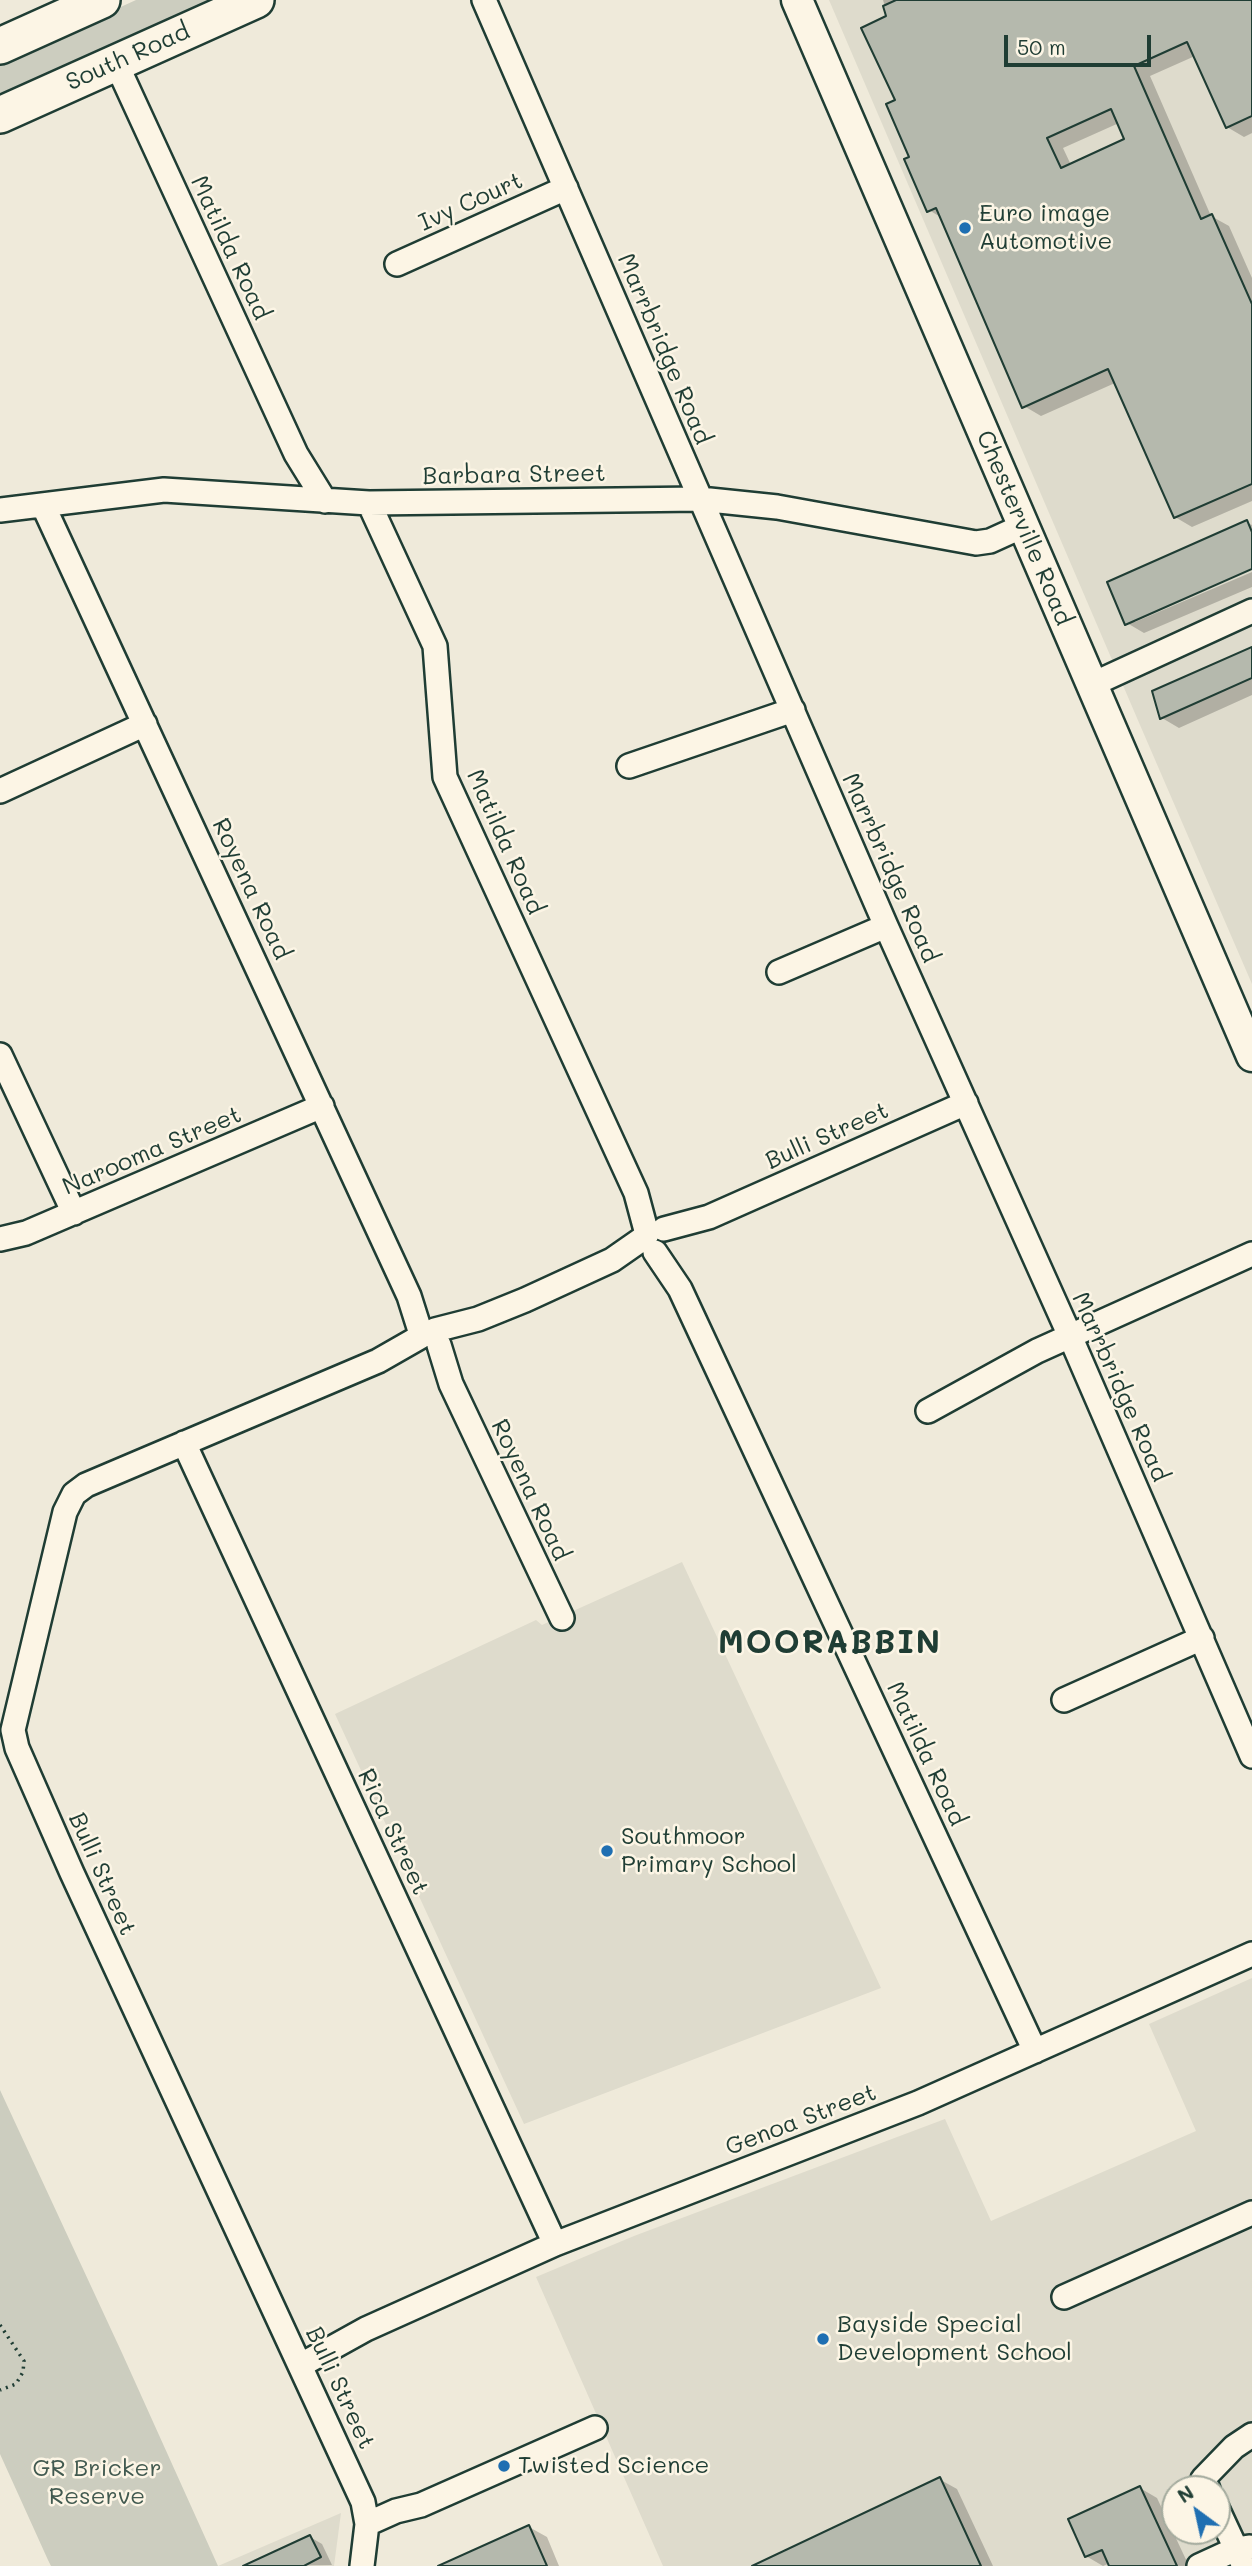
<!DOCTYPE html>
<style>
body{margin:0}
#map{position:relative;width:1252px;height:2566px;overflow:hidden;background:#efeada;font-family:Mali,sans-serif}
canvas{display:block}
.north{position:absolute;left:1161px;top:2475px;width:70px;height:70px;box-sizing:border-box;background:#fcf5e5;border:2px solid #a4ab9e;border-radius:50%;rotate:327deg;font-size:19px;font-weight:700;line-height:28px;text-align:center;color:#1f3d34}
.north::after{content:'';display:block;margin:auto;width:24px;height:32px;background:#1f6fb2;clip-path:polygon(50% 0,100% 100%,50% 72%,0 100%)}
.scale{position:absolute;left:1004px;top:35px;width:147px;height:32px;box-sizing:border-box;border:4px solid #1f3d34;border-top:0;padding-left:9px;font-size:21px;line-height:24px;white-space:nowrap;color:#1f3d34;-webkit-text-stroke:5px #fcf5e5;paint-order:stroke}
</style>
<div id="map">
<canvas width="1252" height="2566"></canvas>
<div class="north">N</div>
<div class="scale">50 m</div>
</div>
<script>
const g = document.querySelector('canvas').getContext('2d');
g.lineJoin = 'round';
function paint(path, color) { g.fillStyle = color; g.fill(path, 'evenodd'); }
const toPath = rows => new Path2D(rows.map(r => 'M' + r).join(''));
function strokePath(path, color, width, dash) { g.strokeStyle = color; g.lineWidth = width; g.lineCap = dash ? 'butt' : 'round'; g.setLineDash(dash || []); g.stroke(path); }
function write(font, color, halo, rows, align = 'center') {
  g.font = font + ' Mali,sans-serif'; g.lineWidth = 5; g.setLineDash([]); g.textBaseline = 'middle'; g.strokeStyle = halo; g.fillStyle = color; for (const [text, x, y, turn = 0] of rows) {
    g.save(); g.translate(x, y); g.rotate((+turn || 0) * Math.PI / 180); g.textAlign = isNaN(turn) ? turn : align; if (halo) g.strokeText(text, 0, 0); g.fillText(text, 0, 0); g.restore();
  }
}
paint(toPath([
 [829,0,1252,0,1252,984,1140,725],
 [682,1562,881,1988,524,2124,335,1714,536,1620,542,1625],
 [1252,1978,1252,2566,663,2566,536,2277,634,2236,945,2119,991,2221,1196,2131,1149,2024],
 [1175,2489,1217,2489,1217,2531,1175,2531],
 [341,2513,334,2566,217,2566,218,2566]
]), '#dedbcc');
paint(toPath([
 [136,0,215,0,0,97,0,62],
 [0,2090,122,2353,218,2566,51,2566,48,2560,0,2454]
]), '#cccdbf');
paint(toPath([
 [883,0,1252,0,1252,133,1244,137,1227,127,1195,56,1150,76,1211,216,1229,226,1252,278,1252,501,1192,527,1175,517,1115,383,1041,416,1024,406,942,218,929,210,897,101,888,17],
 [1119,123,1127,140,1071,165,1063,148],
 [1246,522,1252,525,1252,568,1135,618,1135,622,1252,572,1252,587,1144,633,1127,623],
 [1252,649,1252,695,1179,728,1162,718],
 [939,2479,957,2489,993,2566,756,2566],
 [1140,2488,1157,2498,1189,2566,1111,2566,1110,2563,1103,2566,1086,2556],
 [529,2527,547,2537,559,2566,442,2566],
 [310,2537,322,2544,332,2565,251,2566]
]), '#0003');
const building = toPath([
 [896,0,1252,0,1252,116,1226,128,1187,42,1134,66,1201,219,1212,214,1252,304,1252,484,1174,518,1108,369,1022,408,936,208,927,212,904,159,909,157,886,104,895,100,861,28,886,16,883,6,896,0],
 [1111,109,1124,139,1061,168,1047,138,1111,109],
 [1247,520,1252,532,1252,569,1125,625,1107,582,1247,520],
 [1252,647,1252,678,1160,719,1152,691,1252,647],
 [940,2477,981,2566,752,2566,940,2477],
 [1140,2486,1177,2566,1109,2566,1102,2550,1085,2557,1068,2519,1140,2486],
 [529,2525,547,2566,438,2566,529,2525],
 [310,2535,321,2557,304,2566,243,2566,310,2535]
]);
paint(building, '#b5b9ad');
strokePath(building, '#1f3d34', 2);
const minor = toPath([
 [484,0,886,926,1070,1336,1252,1756],
 [116,63,296,454,325,501],
 [397,264,566,188],
 [369,503,435,646,445,777,636,1193,647,1234],
 [43,505,409,1296,421,1334],
 [0,510,164,490,369,503,700,499,777,507,976,543,990,541,1023,526],
 [1091,685,1252,611],
 [629,766,793,710],
 [0,791,145,724],
 [779,972,886,926],
 [0,1055,74,1213],
 [664,1229,709,1217,966,1103],
 [0,1239,26,1233,322,1106],
 [655,1252,680,1289,1035,2051],
 [435,1330,478,1319,525,1300,612,1260,645,1237],
 [439,1345,451,1384,562,1618],
 [928,1411,1037,1351,1252,1254],
 [184,1443,555,2244],
 [1064,1700,1202,1638],
 [1064,2297,1252,2213],
 [301,2365,366,2329,555,2244,918,2103,1252,1954],
 [1208,2489,1203,2479,1234,2447,1252,2435],
 [1217,2508,1244,2566],
 [367,2524,396,2511,421,2505,595,2428],
 [362,2566,367,2524,363,2502,72,1873,17,1748,13,1730,65,1512,74,1494,86,1485,378,1361,420,1337],
 [1199,2566,1236,2549,1249,2547]
]);
const major = toPath([
 [797,0,1252,1056]
]);
const highway = toPath([
 [0,46,102,0],
 [0,115,256,0]
]);
strokePath(minor, '#1f3d34', 28);
strokePath(major, '#1f3d34', 35);
strokePath(highway, '#1f3d34', 40);
strokePath(toPath([
 [0,2325,24,2361,23,2372,16,2384,0,2390]
]), '#1f3d34', 3.5, [2, 5]);
strokePath(minor, '#fcf5e5', 23);
strokePath(major, '#fcf5e5', 30);
strokePath(highway, '#fcf5e5', 35);
for (const [x, y, r, color] of [
 [965,228,7,"#1f6fb2"],
 [607,1851,7,"#1f6fb2"],
 [823,2339,7,"#1f6fb2"],
 [504,2466,7,"#1f6fb2"]
]) { const dot = new Path2D(); dot.arc(x, y, r, 0, 2 * Math.PI); g.fillStyle = color; g.fill(dot); strokePath(dot, '#fcf5e5', 2.5); }
write('24px', '#1f3d34', '#fcf5e5', [
 ["South Road",128,57,-24],
 ["Ivy Court",471,202,-24],
 ["Matilda Road",230,248,65],
 ["Marrbridge Road",664,349,67],
 ["Barbara Street",514,475,-1],
 ["Chesterville Road",1024,528,67],
 ["Matilda Road",505,842,66],
 ["Marrbridge Road",890,868,66],
 ["Royena Road",251,889,65],
 ["Bulli Street",827,1136,-24],
 ["Narooma Street",152,1151,-23],
 ["Marrbridge Road",1120,1387,66],
 ["Royena Road",530,1490,65],
 ["Matilda Road",926,1754,65],
 ["Rica Street",393,1832,65],
 ["Bulli Street",102,1874,66],
 ["Genoa Street",801,2120,-21],
 ["Bulli Street",340,2388,65]
]);
write('24px', '#1f3d34', '#fcf5e5', [
 ["Euro image",979,214],
 ["Automotive",979,242],
 ["Southmoor",621,1837],
 ["Primary School",621,1865],
 ["Bayside Special",837,2325],
 ["Development School",837,2353],
 ["Twisted Science",518,2466]
], 'left');
write('24px', '#425a50', '#fcf5e5', [
 ["GR Bricker",97,2469],
 ["Reserve",97,2497]
]);
g.letterSpacing = '2px';
write('bold 32px', '#1f3d34', '#fcf5e5', [
 ["MOORABBIN",830,1643]
]);
g.letterSpacing = '0px';
</script>
